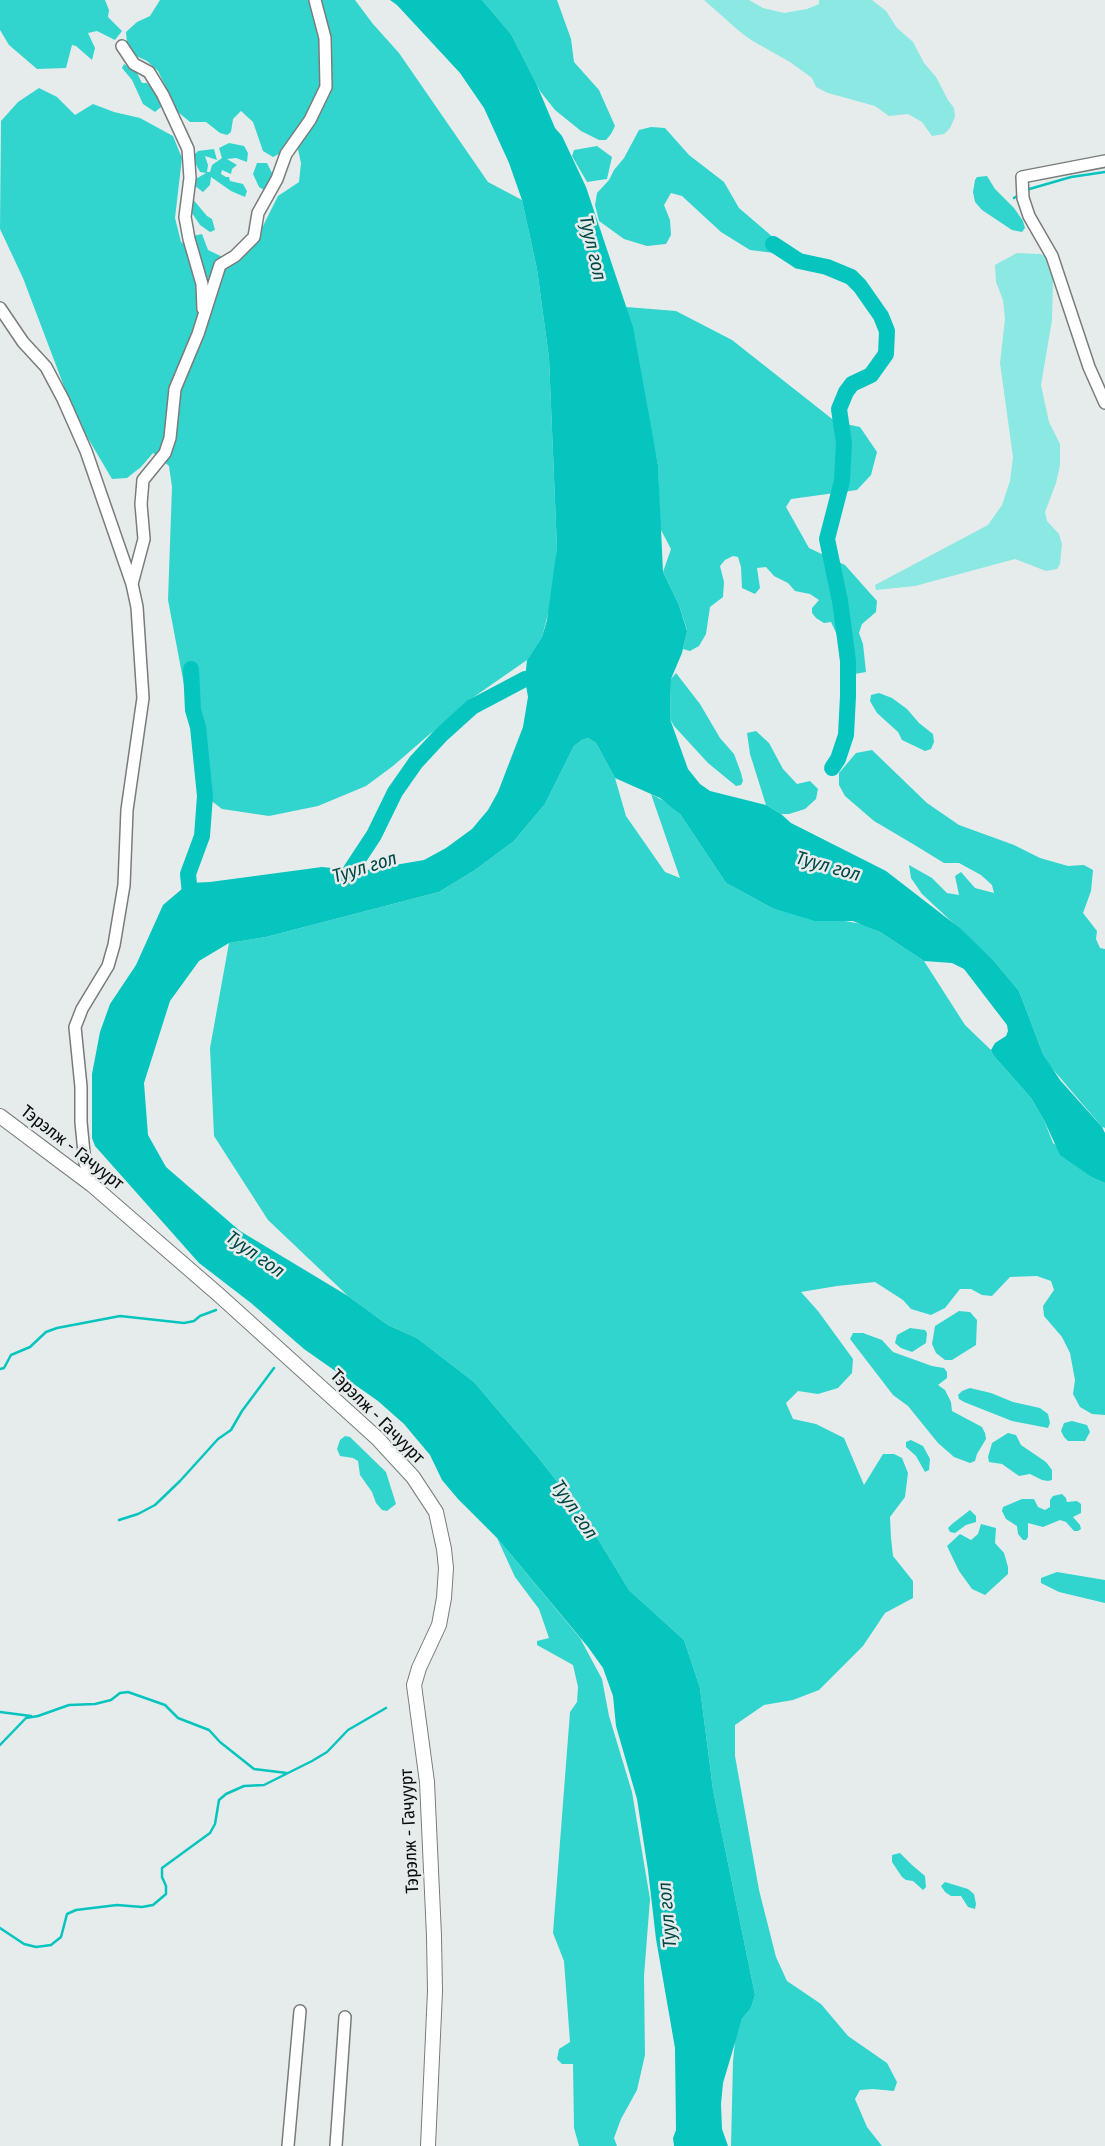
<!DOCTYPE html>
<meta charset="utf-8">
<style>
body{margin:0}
canvas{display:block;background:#e6eceb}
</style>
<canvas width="1105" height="2146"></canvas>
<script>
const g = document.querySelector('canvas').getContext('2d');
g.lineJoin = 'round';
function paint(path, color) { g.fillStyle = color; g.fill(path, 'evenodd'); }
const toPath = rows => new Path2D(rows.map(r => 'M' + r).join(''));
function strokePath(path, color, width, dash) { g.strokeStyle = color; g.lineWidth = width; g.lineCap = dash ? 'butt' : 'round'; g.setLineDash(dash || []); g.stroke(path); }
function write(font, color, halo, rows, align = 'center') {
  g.font = font + ' "Fira Sans Condensed",sans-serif'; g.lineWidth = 5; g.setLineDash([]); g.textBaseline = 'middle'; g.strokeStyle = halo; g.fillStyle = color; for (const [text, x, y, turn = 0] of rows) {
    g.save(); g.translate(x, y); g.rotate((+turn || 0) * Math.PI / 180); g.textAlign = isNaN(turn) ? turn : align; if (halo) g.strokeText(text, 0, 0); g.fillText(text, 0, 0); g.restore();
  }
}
paint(toPath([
 [704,0,749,0,763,8,784,13,807,9,819,4,819,0,872,0,886,11,897,28,913,42,924,63,936,77,948,100,954,108,955,117,950,128,944,134,932,136,922,122,908,114,889,116,875,106,828,93,816,87,812,78,790,62,751,40,739,31],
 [1017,253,1040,254,1045,256,1053,278,1052,320,1041,385,1049,422,1060,444,1060,465,1056,483,1045,512,1047,521,1059,534,1062,544,1060,564,1057,569,1046,571,1015,559,915,586,876,590,875,585,988,525,1002,505,1010,481,1013,457,1000,363,1005,319,1003,300,996,282,995,265]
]), '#8be8e2');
paint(toPath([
 [0,0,105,0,109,10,108,17,122,31,115,40,97,31,88,33,95,48,92,60,76,46,72,45,66,68,37,69,9,45,0,30],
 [160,0,355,0,373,24,399,53,488,182,522,200,537,269,549,358,557,548,552,598,542,637,527,660,468,701,393,766,366,786,318,806,269,816,222,809,205,796,168,600,172,487,169,466,153,453,141,467,127,478,112,479,76,418,23,278,0,229,1,121,18,102,39,88,57,97,75,115,93,104,114,112,140,118,173,136,182,158,175,218,181,242,189,247,193,236,202,234,208,250,231,261,263,226,278,196,299,182,301,163,297,145,273,157,263,151,253,122,241,111,233,119,231,132,227,135,220,133,206,122,190,122,178,112,158,71,147,61,132,54,127,42,126,32,137,22,150,16],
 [482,0,557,0,571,39,574,62,599,90,615,126,611,134,606,140,599,140,581,131,555,110,540,91,511,34],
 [124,64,136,71,142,83,147,83,159,96,162,102,161,107,155,112,143,104,132,80,122,68],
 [651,127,665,128,689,155,724,182,739,208,781,244,779,252,774,253,750,250,721,232,682,196,671,193,664,205,670,220,671,235,666,244,647,246,624,239,599,221,595,205,597,193,609,180,614,170,624,158,639,130],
 [229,143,244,146,248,153,247,162,236,158,227,159,237,165,232,169,231,174,222,170,221,174,226,177,229,177,230,181,243,184,247,191,245,197,231,191,211,177,210,185,203,192,195,186,194,180,206,173,200,172,192,157,198,151,214,149,217,160,205,156,208,165,207,172,210,172,212,165,222,158,219,148],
 [597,146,612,157,607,179,587,182,572,156,574,150],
 [257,163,267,163,272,173,271,190,264,190,259,187,253,174],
 [987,176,995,189,1014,208,1023,221,1025,228,1022,232,1012,230,982,210,975,202,973,192,975,180,977,177],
 [192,198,207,216,212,219,215,230,210,232,200,225,188,207],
 [626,307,676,311,732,340,836,422,860,427,877,452,871,475,857,490,791,499,786,507,809,548,845,565,877,601,876,612,862,624,859,633,863,644,866,672,849,675,840,660,839,639,831,622,824,623,816,618,812,613,812,608,819,600,810,594,795,591,788,583,774,576,766,567,757,568,760,588,755,594,742,588,741,567,738,557,733,556,725,560,720,566,724,582,723,597,710,607,706,634,699,646,690,651,683,649,687,630,679,605,663,572,671,549,660,528,658,465],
 [676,673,700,704,720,738,734,754,741,773,743,781,741,785,736,786,708,763,674,726,670,719,671,679],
 [879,693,892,698,907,709,919,723,933,734,934,742,931,749,925,751,902,740,898,732,877,713,870,701,871,695],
 [756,731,769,743,783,769,797,784,810,781,818,789,816,799,805,809,789,814,781,814,766,805,750,754,747,733],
 [588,738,596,743,615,778,626,816,665,872,680,878,651,794,671,805,680,814,726,883,772,908,862,924,880,932,924,961,965,1025,991,1050,993,1055,1031,1098,1044,1120,1053,1143,1093,1178,1105,1183,1105,1415,1092,1414,1080,1407,1073,1394,1075,1380,1070,1353,1062,1337,1044,1316,1043,1306,1054,1290,1051,1281,1037,1276,1010,1277,992,1296,982,1295,971,1289,960,1289,945,1308,931,1315,911,1309,903,1300,875,1282,837,1286,801,1292,818,1311,853,1359,852,1373,838,1388,818,1394,798,1391,786,1403,793,1419,816,1424,844,1438,864,1485,883,1454,894,1454,902,1458,908,1473,905,1497,890,1517,891,1538,893,1556,913,1581,913,1598,885,1613,863,1646,819,1690,793,1700,764,1705,735,1725,735,1756,759,1890,776,1957,787,1981,821,2004,848,2036,887,2063,897,2082,894,2091,873,2089,860,2090,855,2099,867,2127,882,2146,731,2146,733,2062,735,2041,742,2019,751,2008,755,1995,713,1790,700,1688,684,1640,629,1590,582,1513,537,1456,474,1382,417,1338,388,1325,348,1296,268,1220,214,1136,210,1048,229,943,266,937,439,892,475,870,514,841,545,804,574,746,582,740],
 [872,750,927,803,959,825,1014,845,1040,858,1068,866,1084,865,1093,870,1091,891,1083,913,1097,931,1096,939,1100,948,1105,949,1105,1128,1102,1127,1051,1067,1043,1054,1019,991,995,962,922,894,911,878,909,865,932,878,947,893,959,895,955,876,961,872,975,888,994,893,992,885,981,875,959,863,944,863,913,844,874,821,845,796,839,785,839,773,856,753],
 [959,1311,970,1312,977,1320,976,1345,952,1360,945,1360,936,1353,932,1344,935,1326],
 [910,1328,925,1330,927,1333,926,1343,912,1352,901,1348,895,1343,897,1335],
 [853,1333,863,1333,882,1340,893,1352,932,1366,944,1368,947,1372,947,1378,938,1385,945,1390,951,1402,952,1411,982,1427,985,1433,986,1439,977,1454,975,1461,970,1463,954,1457,938,1443,908,1406,893,1395,850,1339],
 [970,1388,991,1393,1013,1402,1040,1408,1048,1414,1050,1423,1048,1428,1012,1421,964,1402,959,1399,958,1395,962,1391],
 [1072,1421,1087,1425,1090,1432,1085,1441,1068,1441,1064,1437,1061,1431,1064,1423],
 [1008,1433,1016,1435,1021,1445,1046,1462,1052,1470,1052,1480,1048,1481,1042,1480,1030,1474,1019,1476,1002,1464,989,1462,988,1457,992,1443],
 [345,1436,350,1437,386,1472,396,1504,387,1511,382,1510,376,1503,372,1492,360,1475,358,1461,353,1458,340,1456,337,1449,340,1440],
 [911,1440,923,1446,930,1459,929,1470,925,1472,916,1456,906,1447,906,1442],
 [1062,1494,1066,1498,1067,1502,1077,1501,1081,1504,1081,1513,1073,1517,1080,1525,1081,1529,1078,1531,1074,1531,1066,1522,1060,1520,1043,1527,1028,1523,1028,1537,1026,1540,1023,1540,1018,1534,1017,1526,1006,1519,1002,1511,1003,1507,1022,1499,1034,1499,1038,1507,1045,1510,1050,1507,1050,1500,1053,1496],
 [970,1510,976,1516,976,1522,966,1525,955,1533,950,1532,948,1528,952,1524],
 [981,1524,996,1528,995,1543,1004,1553,1008,1567,1008,1574,985,1595,972,1589,959,1571,947,1546,960,1534,971,1540,978,1534],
 [497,1538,580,1638,602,1679,609,1716,632,1792,650,1899,644,1976,645,2055,637,2090,621,2119,614,2138,617,2146,579,2146,574,2128,573,2064,562,2064,557,2059,559,2049,570,2042,564,1961,553,1933,570,1712,577,1702,578,1687,573,1665,537,1645,537,1641,549,1638,539,1609,515,1577],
 [1057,1572,1105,1580,1105,1603,1059,1592,1041,1583,1041,1578],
 [900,1853,912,1865,925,1876,926,1887,923,1890,913,1881,906,1880,902,1877,892,1862,892,1855],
 [945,1882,968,1889,974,1894,976,1904,975,1909,968,1907,961,1896,951,1896,945,1892,941,1886]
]), '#32d5ce');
paint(toPath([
 [390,0,482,0,511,34,536,83,555,128,562,136,586,187,633,327,658,465,663,572,679,605,687,631,682,653,671,679,670,719,688,769,700,784,710,791,766,805,781,814,791,823,886,871,961,929,995,962,1019,991,1043,1054,1060,1080,1102,1127,1105,1133,1105,1183,1093,1178,1060,1155,1044,1120,1031,1098,993,1055,991,1050,995,1043,1006,1036,1008,1031,1007,1025,964,969,952,963,924,961,880,932,853,921,815,921,772,908,726,883,680,814,660,798,615,778,596,743,588,738,582,740,574,746,545,804,514,841,475,870,439,892,266,937,229,943,199,961,170,1001,144,1083,148,1135,166,1167,240,1231,348,1296,388,1325,417,1338,474,1382,537,1456,582,1513,629,1590,684,1640,700,1688,713,1790,755,1995,751,2008,742,2019,723,2083,721,2104,722,2129,728,2146,674,2146,673,2138,676,2130,675,2048,656,1939,648,1870,637,1799,616,1726,613,1696,603,1668,588,1647,497,1538,458,1499,442,1480,430,1455,404,1424,378,1401,304,1349,251,1303,199,1263,95,1146,92,1138,92,1074,100,1032,110,1004,136,965,163,905,189,883,210,882,322,867,360,871,424,860,446,848,472,829,488,810,498,792,523,727,528,697,525,679,527,660,542,637,547,620,557,548,549,358,537,269,522,200,509,163,484,108,460,73,397,5]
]), '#05c5be');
strokePath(toPath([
 [1026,190,1071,177,1105,172],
 [1014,198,1020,194],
 [0,1369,4,1368,11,1355,30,1347,46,1332,57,1328,120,1316,184,1323,194,1321,200,1316,216,1310],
 [119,1520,138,1514,155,1505,180,1481,218,1439,231,1430,242,1411,274,1368],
 [0,1712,31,1716],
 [0,1745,26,1718,38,1716,69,1705,95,1704,111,1700,120,1693,128,1692,165,1705,178,1718,209,1730,220,1742,254,1769,287,1773],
 [0,1928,24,1944,36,1947,51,1945,61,1937,67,1914,76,1910,117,1905,142,1907,153,1905,166,1894,166,1886,162,1877,162,1868,210,1833,215,1824,219,1800,226,1794,244,1786,264,1785,312,1761,327,1752,348,1730,386,1708]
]), '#05c5be', 2.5);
strokePath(toPath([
 [773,244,799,261,827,267,851,277,860,286,881,316,887,331,886,354,871,375,852,384,846,392,839,409,844,443,842,481,827,539,840,601,848,661,848,696,846,735,838,759,832,768],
 [191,669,193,710,198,727,205,796,202,836,188,874,191,905],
 [343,891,351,870,374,835,395,792,416,762,441,735,472,707,525,679,546,680]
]), '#05c5be', 16);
const minor = toPath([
 [122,46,134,64,149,72,163,95,188,149,190,178,185,217,189,239,202,284,203,309],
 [1105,161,1022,177,1023,198,1029,216,1052,256,1089,367,1105,403],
 [0,308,23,342,46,367,63,399,86,451,132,584],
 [92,1185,85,1163,81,1122,81,1087,75,1027,82,1009,108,966,114,945,124,885,127,810,143,698,137,607,132,584,144,539,141,504,143,480,165,453,170,438,175,389,198,334,220,265,235,256,254,237,258,213,277,179,286,154,310,120,326,87,325,38,315,0],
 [288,2146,300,2011],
 [336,2146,345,2017]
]);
const major = toPath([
 [0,1116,92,1185,219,1295,377,1438,413,1477,436,1512,444,1549,446,1568,444,1598,439,1625,419,1668,414,1685,427,1782,434,1936,435,1991,428,2146]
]);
strokePath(minor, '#787d7c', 14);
strokePath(major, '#787d7c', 16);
strokePath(minor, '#fff', 11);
strokePath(major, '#fff', 14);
write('18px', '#0a0c0c', '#e6eceb', [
 ["Тэрэлж - Гачуурт",72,1148,38],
 ["Тэрэлж - Гачуурт",377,1417,45],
 ["Тэрэлж - Гачуурт",410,1831,-93]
]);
write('italic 19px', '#004846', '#e6eceb', [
 ["Туул гол",592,248,77],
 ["Туул гол",828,867,16],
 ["Туул гол",365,868,-17],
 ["Туул гол",255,1255,35],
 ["Туул гол",574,1510,56],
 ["Туул гол",668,1915,-95]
]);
</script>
